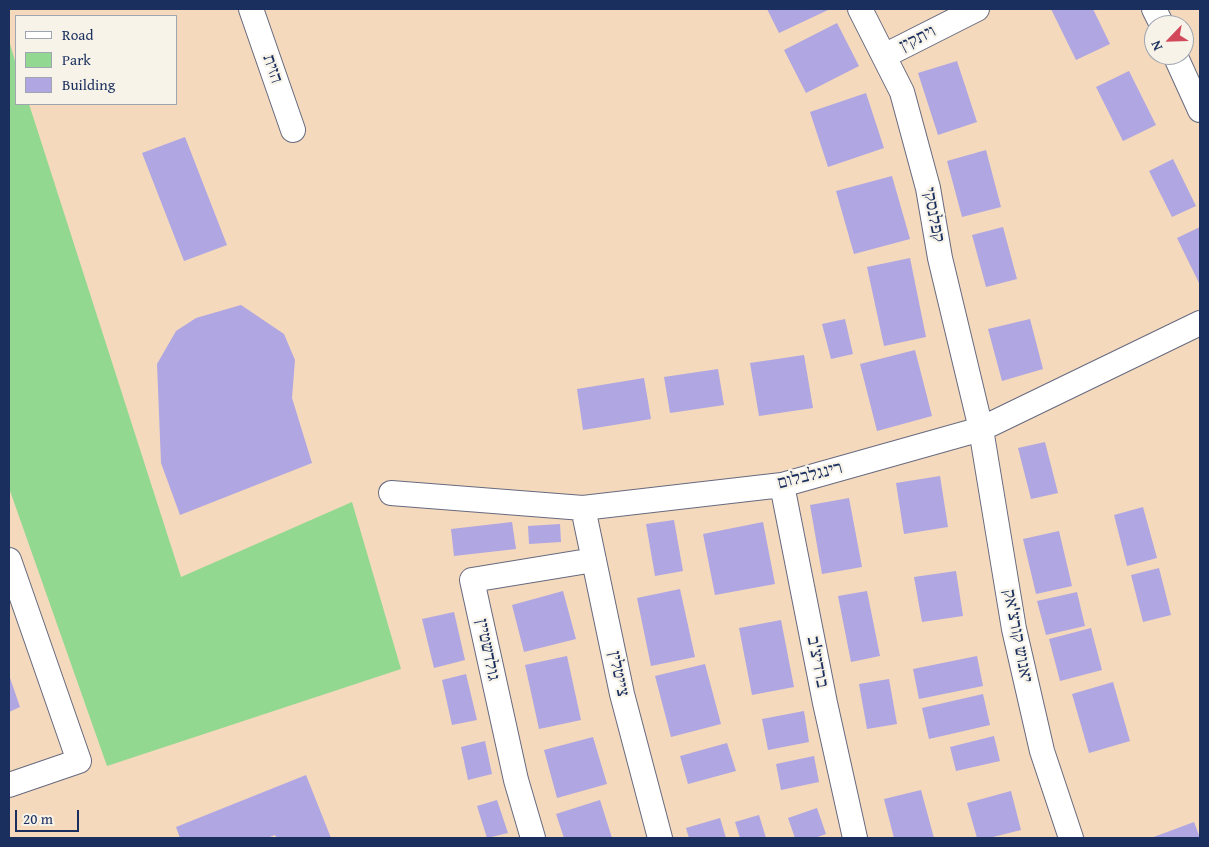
<!DOCTYPE html>
<meta charset="utf-8">
<style>
body{margin:0}
#map{position:relative;width:1209px;height:847px;overflow:hidden;background:#f4d9bc;font-family:"Gentium Book Plus",serif}
canvas{display:block}
.frame{position:absolute;inset:0;border:10px solid #1b2f5e;pointer-events:none}
.legend{position:absolute;left:15px;top:15px;width:162px;height:90px;box-sizing:border-box;background:#f7f3e8;border:1px solid #9fa5b1;margin:0;padding:6px 9px;list-style:none;font-size:15px;color:#1b2f5e}
.legend li{display:flex;align-items:center;gap:10px;height:25px}
.legend b{width:25px;border:1px solid #9fa5b1}
.north{position:absolute;left:1144px;top:15px;width:50px;height:50px;box-sizing:border-box;background:#f7f3e8;border:1px solid #9fa5b1;border-radius:50%;rotate:246deg;font-size:14px;font-weight:700;line-height:20px;text-align:center;color:#1b2f5e}
.north::after{content:'';display:block;margin:auto;width:18px;height:22px;background:#d1495b;clip-path:polygon(50% 0,100% 100%,50% 72%,0 100%)}
.scale{position:absolute;left:15px;top:810px;width:64px;height:22px;box-sizing:border-box;border:2px solid #1b2f5e;border-top:0;padding-left:6px;font-size:15px;line-height:18px;white-space:nowrap;color:#1b2f5e;-webkit-text-stroke:4px #f7f3e8;paint-order:stroke}
</style>
<div id="map">
<canvas width="1209" height="847"></canvas>
<div class="frame"></div>
<ul class="legend">
<li><b style="height:6px;background:#fff"></b>Road</li>
<li><b style="height:14px;background:#93d891"></b>Park</li>
<li><b style="height:14px;background:#afa6e2"></b>Building</li>
</ul>
<div class="north">N</div>
<div class="scale">20 m</div>
</div>
<script>
const g = document.querySelector('canvas').getContext('2d');
g.lineJoin = 'round';
function paint(path, color) { g.fillStyle = color; g.fill(path, 'evenodd'); }
const toPath = rows => new Path2D(rows.map(r => 'M' + r).join(''));
function strokePath(path, color, width, dash) { g.strokeStyle = color; g.lineWidth = width; g.lineCap = dash ? 'butt' : 'round'; g.setLineDash(dash || []); g.stroke(path); }
function write(font, color, halo, rows, align = 'center') {
  g.font = font + ' "Gentium Book Plus","Frank Ruhl Libre",serif'; g.lineWidth = 4.5; g.setLineDash([]); g.textBaseline = 'middle'; g.strokeStyle = halo; g.fillStyle = color; for (const [text, x, y, turn = 0] of rows) {
    g.save(); g.translate(x, y); g.rotate((+turn || 0) * Math.PI / 180); g.textAlign = isNaN(turn) ? turn : align; if (halo) g.strokeText(text, 0, 0); g.fillText(text, 0, 0); g.restore();
  }
}
paint(toPath([
 [9,41,16,64,16,104,29,104,181,577,352,502,401,669,107,766,9,488]
]), '#93d891');
paint(toPath([
 [767,9,827,9,828,10,779,33],
 [1051,9,1093,9,1110,44,1076,60],
 [837,23,859,66,806,93,784,50],
 [957,61,977,122,938,135,918,73],
 [1129,71,1156,125,1123,141,1096,87],
 [866,93,884,148,828,167,810,112],
 [185,137,227,245,184,261,142,153],
 [986,150,1001,207,962,217,947,161],
 [1173,159,1196,206,1172,217,1149,171],
 [892,176,910,239,854,254,836,191],
 [1003,227,1017,279,986,287,972,235],
 [1200,227,1200,285,1177,238],
 [910,258,926,337,884,346,867,267],
 [241,305,284,334,295,360,292,398,312,463,180,515,161,463,157,364,176,331,196,318],
 [845,319,853,354,831,359,822,324],
 [1030,319,1043,369,1002,381,988,329],
 [915,350,932,416,877,431,860,364],
 [804,355,813,408,759,416,750,363],
 [718,369,724,405,670,413,664,377],
 [644,378,651,419,583,430,577,389],
 [1045,442,1058,493,1031,499,1018,448],
 [940,476,948,527,904,534,896,483],
 [849,498,862,567,822,574,810,505],
 [1143,507,1157,558,1127,566,1114,515],
 [674,520,683,571,655,576,646,524],
 [512,522,516,549,454,556,451,529],
 [763,522,775,584,715,595,703,534],
 [560,524,561,542,529,544,528,526],
 [1059,531,1072,586,1036,594,1023,539],
 [1159,568,1171,615,1143,622,1131,575],
 [956,571,963,616,922,622,914,577],
 [680,589,695,657,651,666,637,598],
 [563,591,576,639,524,652,512,605],
 [867,591,880,656,851,662,838,596],
 [1077,592,1085,626,1046,635,1037,601],
 [454,612,465,660,434,668,422,619],
 [781,620,794,687,752,695,739,628],
 [1091,628,1102,670,1060,681,1049,639],
 [567,656,581,720,539,729,525,665],
 [977,656,983,686,919,699,913,669],
 [705,664,721,724,671,737,655,676],
 [466,674,477,720,452,725,442,680],
 [9,675,20,707,9,712],
 [889,679,897,724,867,729,859,684],
 [1113,682,1130,741,1089,753,1072,694],
 [983,694,990,725,929,739,922,708],
 [804,711,809,742,768,750,762,719],
 [994,736,1000,761,956,771,950,747],
 [593,737,607,784,557,798,544,750],
 [485,741,492,774,468,780,461,747],
 [727,743,736,771,688,784,680,756],
 [814,756,819,782,781,790,776,764],
 [306,775,331,838,277,838,275,835,267,838,180,838,176,827],
 [921,790,934,838,894,838,884,799],
 [1011,791,1021,830,989,838,977,838,967,803],
 [497,800,508,833,487,838,477,806],
 [600,800,612,838,564,838,556,814],
 [817,808,826,834,815,838,795,838,788,818],
 [759,815,766,838,740,838,735,822],
 [720,818,726,838,689,838,686,828],
 [1194,822,1200,838,1151,838]
]), '#afa6e2');
const minor = toPath([
 [251,9,293,130],
 [860,9,902,92,928,188,940,258,981,429,1014,629,1042,751,1071,838],
 [1154,9,1162,25],
 [886,55,977,9],
 [1175,55,1200,110],
 [782,485,825,703,855,838],
 [391,493,583,508,782,485,981,429,1200,323],
 [583,508,622,694,660,838],
 [9,560,79,761,9,785],
 [533,838,516,780,472,580,594,560]
]);
strokePath(minor, '#676a7f', 26);
strokePath(minor, '#fff', 24);
write('18px', '#1b2f5e', '#f7f3e8', [
 ["ויתקין",918,39,-27],
 ["הזית",272,69,71],
 ["קפלנסקי",933,215,79],
 ["רינגלבלום",810,476,-14],
 ["יאנוש קורצ'אק",1017,636,79],
 ["גולדשטיין",487,650,78],
 ["ברדיצ'ב",817,662,79],
 ["צייטלין",618,674,78]
]);
</script>
